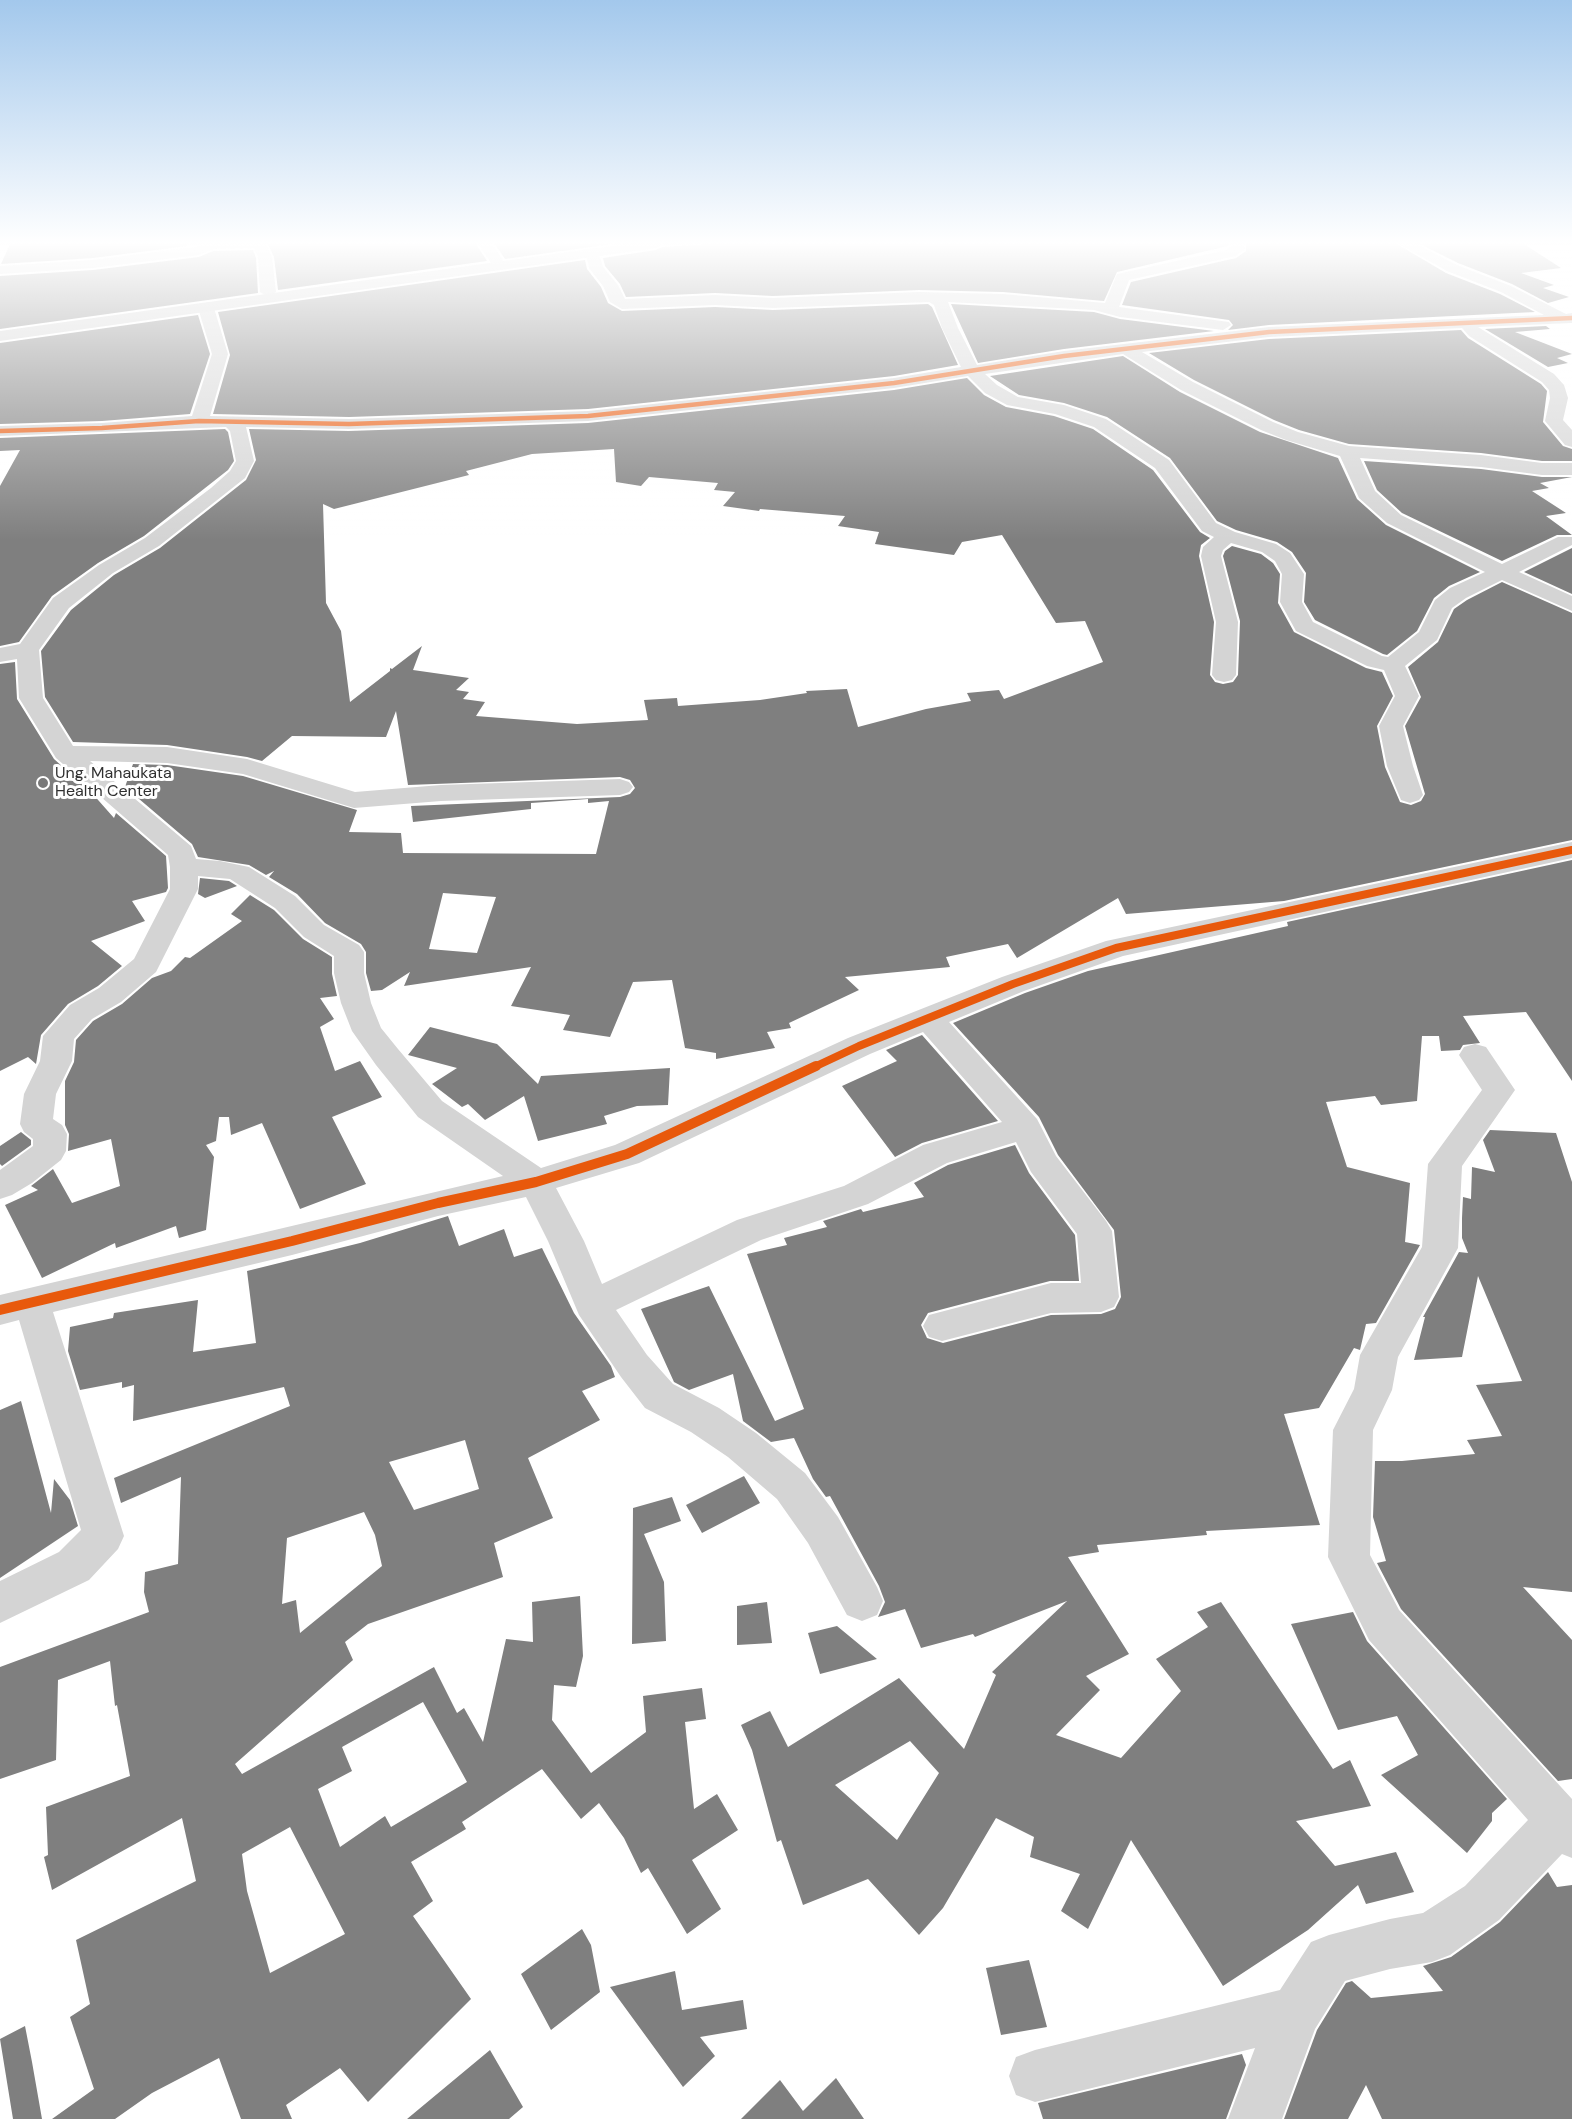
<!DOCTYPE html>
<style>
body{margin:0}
canvas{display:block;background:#fff}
</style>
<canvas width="1572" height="2119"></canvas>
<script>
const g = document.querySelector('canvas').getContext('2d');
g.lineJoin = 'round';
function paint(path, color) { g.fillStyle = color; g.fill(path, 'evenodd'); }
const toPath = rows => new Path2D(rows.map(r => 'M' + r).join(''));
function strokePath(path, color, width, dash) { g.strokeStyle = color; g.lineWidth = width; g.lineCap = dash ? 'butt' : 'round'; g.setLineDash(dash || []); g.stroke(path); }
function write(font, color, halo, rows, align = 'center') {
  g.font = font + ' "DM Sans",sans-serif'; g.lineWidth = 6; g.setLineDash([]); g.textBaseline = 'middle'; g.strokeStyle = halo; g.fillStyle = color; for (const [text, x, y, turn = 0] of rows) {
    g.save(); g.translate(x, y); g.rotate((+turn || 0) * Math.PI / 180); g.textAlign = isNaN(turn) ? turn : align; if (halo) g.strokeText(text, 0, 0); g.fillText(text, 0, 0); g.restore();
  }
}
paint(toPath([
 [10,244,187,244,187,246,93,258,1,264],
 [268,244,476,244,487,261,278,290,274,257],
 [495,244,612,244,505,259],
 [707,244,1228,244,1228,246,1117,272,1104,301,1003,292,919,290,773,296,715,293,626,297,620,284,605,266,603,258,656,250,662,247],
 [1246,244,1397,244,1446,273,1500,294,1535,312,1269,325,1228,330,1233,325,1229,320,1122,305,1131,282,1236,258,1246,251],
 [1420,244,1524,244,1561,268,1521,273,1554,285,1543,288,1569,297,1548,303,1512,284,1458,263],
 [253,250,256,258,258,293,0,329,0,276,93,270,199,257,213,251],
 [585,260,587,269,601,287,608,303,622,311,715,307,773,310,928,304,932,307,958,365,894,376,588,409,349,417,213,414,230,355,218,312],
 [951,304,1094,312,1120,319,1214,331,1064,349,978,363],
 [198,315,210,354,190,414,102,421,0,424,0,343],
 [1546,326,1550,329,1515,332,1572,354,1557,358,1568,363,1548,367,1485,329],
 [1461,330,1468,338,1541,384,1547,391,1543,422,1563,446,1572,449,1572,461,1542,461,1481,453,1349,444,1299,430,1274,420,1194,380,1149,353,1269,339],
 [1123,356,1180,392,1260,432,1338,458,1357,499,1386,525,1480,572,1449,586,1434,598,1417,631,1387,655,1383,654,1315,620,1304,602,1306,573,1292,552,1277,542,1236,530,1217,521,1170,458,1107,417,1064,403,1019,395,990,376],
 [967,378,984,395,1006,407,1054,416,1093,429,1153,470,1200,532,1210,538,1201,545,1199,556,1214,622,1210,675,1215,682,1223,684,1233,682,1238,675,1240,621,1223,556,1225,551,1232,546,1261,554,1273,563,1280,574,1278,603,1294,632,1366,668,1382,672,1393,696,1377,726,1385,767,1400,802,1411,805,1421,801,1425,794,1405,726,1421,697,1408,667,1438,642,1454,609,1467,600,1502,582,1572,613,1572,840,1284,901,1126,914,1118,898,1017,958,1008,944,946,957,950,967,845,977,859,990,789,1023,791,1028,767,1032,775,1048,716,1059,716,1053,685,1048,672,980,633,982,610,1037,563,1030,570,1015,511,1006,531,967,404,986,410,972,382,990,371,991,366,973,366,952,361,944,325,923,297,894,269,877,274,871,266,875,249,865,198,857,192,844,125,787,133,764,167,765,243,776,357,810,349,832,401,833,403,853,596,854,609,801,588,803,588,799,531,803,531,809,413,822,411,806,620,797,630,794,635,788,630,780,620,777,408,785,396,711,386,737,292,736,262,761,247,757,167,745,73,742,45,697,41,651,71,610,114,575,160,548,246,480,256,460,249,429,349,431,588,423,894,390],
 [614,449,616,482,641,486,649,477,718,483,714,490,735,492,723,506,759,511,760,509,845,516,838,526,879,532,875,544,954,555,962,542,1002,535,1056,623,1085,621,1103,662,1004,699,999,690,967,693,971,701,926,709,858,727,847,689,806,691,807,693,760,700,678,706,677,698,644,700,648,720,577,724,476,716,485,702,463,699,469,692,456,690,469,678,413,670,422,646,392,669,390,668,390,671,350,702,341,631,326,603,323,504,334,509,469,475,466,471,532,454],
 [443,893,496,897,477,953,429,949],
 [225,429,228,432,234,461,228,470,144,536,98,563,52,596,19,642,0,646,0,486,20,450,0,451,0,438],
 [1364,461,1481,469,1542,477,1572,477,1540,483,1549,488,1532,491,1566,513,1546,516,1572,535,1557,535,1502,561,1402,513,1377,490],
 [1572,548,1572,594,1524,572],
 [15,662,17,699,54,759,91,792,114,818,116,813,166,856,168,888,166,892,132,901,145,921,91,941,122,966,98,986,68,1004,41,1035,36,1064,28,1057,0,1071,0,664],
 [1572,860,1572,1081,1526,1012,1463,1016,1480,1043,1463,1045,1460,1050,1441,1051,1439,1036,1422,1036,1417,1101,1381,1105,1375,1096,1326,1102,1347,1167,1410,1183,1405,1242,1420,1245,1376,1323,1366,1324,1360,1350,1354,1348,1319,1408,1284,1414,1320,1525,1206,1531,1207,1535,1097,1545,1099,1552,1068,1557,1129,1654,1086,1676,1100,1690,1056,1735,1121,1758,1181,1691,1156,1659,1208,1627,1197,1612,1221,1602,1333,1769,1350,1760,1371,1806,1296,1821,1335,1866,1396,1852,1414,1892,1366,1904,1358,1885,1308,1930,1223,1986,1131,1840,1088,1929,1061,1911,1080,1874,1030,1857,1034,1837,996,1818,943,1908,919,1935,868,1879,803,1905,781,1840,777,1842,752,1750,741,1725,770,1711,788,1747,899,1678,964,1749,996,1675,992,1672,1067,1601,975,1637,973,1634,921,1648,905,1609,878,1617,885,1602,879,1586,830,1496,826,1497,813,1479,794,1438,771,1442,743,1421,733,1374,689,1390,674,1382,641,1309,709,1286,775,1421,804,1409,747,1254,787,1245,784,1238,827,1227,823,1221,861,1209,863,1212,924,1197,914,1183,948,1165,1015,1145,1029,1173,1075,1235,1079,1281,1050,1281,928,1313,921,1325,927,1338,943,1343,1051,1315,1101,1314,1115,1309,1121,1297,1114,1230,1058,1155,1039,1117,953,1023,1025,993,1088,971,1288,926,1287,922],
 [910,1741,939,1773,897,1840,835,1785],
 [200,878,229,881,237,886,205,898,198,894],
 [250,895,274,910,303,939,332,957,332,974,337,996,320,998,334,1019,320,1027,335,1071,360,1061,382,1097,332,1117,366,1184,300,1209,262,1123,231,1135,229,1117,219,1117,216,1141,206,1145,214,1157,206,1230,179,1238,176,1226,116,1248,115,1243,42,1278,5,1205,38,1190,31,1186,53,1169,72,1203,120,1186,111,1139,68,1151,69,1134,65,1125,65,1081,74,1062,76,1040,93,1021,122,1004,152,978,171,971,185,957,190,958,242,921,231,914],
 [430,1027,497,1044,538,1084,541,1076,670,1068,668,1105,637,1106,604,1116,607,1124,538,1141,524,1096,485,1120,468,1104,462,1107,432,1084,457,1068,408,1055],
 [922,1035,998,1121,922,1143,895,1157,842,1086,897,1061,886,1050],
 [1490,1130,1556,1133,1572,1182,1572,1592,1523,1587,1572,1640,1572,1779,1558,1781,1401,1609,1377,1563,1386,1561,1373,1517,1375,1461,1402,1461,1475,1454,1467,1440,1502,1436,1476,1385,1522,1381,1478,1276,1462,1357,1414,1360,1425,1317,1423,1317,1459,1252,1468,1253,1462,1238,1462,1218,1463,1197,1471,1199,1472,1167,1495,1172,1483,1140],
 [21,1132,31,1140,31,1145,2,1166,0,1164,0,1146],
 [448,1216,459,1246,504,1229,514,1257,542,1248,574,1313,611,1366,615,1377,582,1391,600,1420,528,1458,553,1518,494,1543,503,1577,368,1624,345,1642,353,1660,235,1764,242,1774,434,1667,457,1713,464,1708,483,1742,506,1639,533,1642,532,1602,580,1596,583,1656,576,1687,554,1685,552,1720,591,1773,646,1732,643,1696,702,1688,706,1719,685,1722,694,1809,717,1794,738,1830,692,1860,721,1909,687,1934,648,1868,641,1873,624,1838,599,1803,581,1819,542,1769,462,1822,466,1829,411,1862,433,1901,413,1916,471,1999,368,2102,340,2068,286,2105,292,2119,241,2119,219,2058,152,2093,115,2119,52,2119,94,2089,70,2017,90,2004,76,1940,196,1881,182,1818,52,1890,44,1857,48,1855,46,1807,130,1776,117,1705,115,1706,110,1661,58,1680,56,1760,0,1779,0,1667,149,1612,144,1592,145,1572,178,1564,181,1477,121,1503,114,1478,290,1406,284,1387,133,1421,134,1385,122,1388,122,1382,80,1390,68,1351,70,1327,113,1318,114,1313,198,1300,193,1352,256,1343,247,1271,360,1243],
 [465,1440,479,1489,414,1510,389,1462],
 [364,1512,375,1535,382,1566,300,1633,296,1600,282,1604,287,1538],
 [423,1702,467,1782,391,1827,385,1816,340,1847,318,1789,352,1771,342,1747],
 [290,1827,345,1934,270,1973,247,1891,242,1854],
 [21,1401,51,1513,54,1479,70,1500,78,1526,0,1578,0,1410],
 [744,1476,760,1503,702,1533,686,1505],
 [672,1497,681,1521,644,1534,664,1582,666,1641,632,1644,633,1508],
 [767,1602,772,1643,737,1645,737,1606],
 [1353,1612,1367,1641,1507,1799,1492,1813,1492,1821,1467,1853,1381,1775,1418,1755,1397,1716,1338,1730,1291,1624],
 [837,1626,877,1659,820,1674,808,1633],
 [1548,1872,1557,1887,1572,1885,1572,2119,1382,2119,1366,2085,1348,2119,1284,2119,1317,2030,1346,1983,1352,1981,1371,1998,1443,1991,1423,1966,1451,1957,1500,1922],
 [582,1929,591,1945,600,1992,551,2030,521,1974],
 [1029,1960,1047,2027,1001,2035,986,1968],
 [675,1971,682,2010,743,2000,747,2029,700,2037,715,2056,683,2087,610,1987],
 [25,2026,32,2062,42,2119,13,2119,0,2039],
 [490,2050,523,2107,509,2119,407,2119],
 [1242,2054,1246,2065,1226,2119,1043,2119,1038,2103],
 [836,2078,864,2119,741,2119,780,2080,803,2111]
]), '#7f7f7f');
paint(toPath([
 [201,244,266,244,272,257,276,292,268,297,260,292,258,257,254,248,213,249,199,255,93,268,0,274,0,266,93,260,195,247,201,244],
 [478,244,492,244,503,260,501,263,491,263,478,244],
 [1230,244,1244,244,1245,249,1236,256,1129,280,1119,307,1229,322,1231,325,1223,330,1120,317,1094,310,948,302,958,328,977,365,1064,351,1269,327,1544,315,1501,292,1447,271,1399,244,1416,244,1457,265,1511,286,1566,314,1572,313,1572,323,1478,327,1554,374,1564,385,1568,398,1563,420,1572,430,1572,447,1565,445,1545,421,1550,398,1549,390,1542,382,1469,336,1462,328,1269,337,1142,352,1193,382,1273,422,1298,432,1349,446,1481,455,1542,463,1572,463,1572,475,1542,475,1481,467,1360,458,1375,491,1401,515,1502,564,1558,537,1572,537,1572,545,1519,572,1572,596,1572,611,1502,580,1466,598,1452,608,1437,640,1405,666,1419,696,1403,726,1413,766,1423,795,1419,800,1410,803,1401,800,1387,766,1379,726,1395,696,1384,670,1367,666,1296,631,1280,602,1282,574,1275,561,1262,552,1231,543,1223,550,1221,556,1238,622,1236,675,1232,680,1224,682,1216,680,1212,675,1216,622,1201,556,1203,547,1214,537,1202,531,1155,468,1094,427,1055,414,1007,405,985,393,968,376,894,388,588,421,349,429,246,427,254,461,245,478,159,546,113,573,69,608,39,650,43,698,73,746,167,747,247,759,355,792,441,785,620,779,629,782,633,787,629,792,620,795,441,801,354,808,243,774,167,763,90,761,191,846,196,859,220,861,249,867,295,896,324,925,359,945,364,952,364,973,371,1003,381,1028,398,1049,442,1101,541,1168,615,1145,848,1038,1002,977,1106,941,1572,842,1572,858,1123,956,1024,991,949,1022,1037,1119,1056,1156,1106,1221,1112,1231,1119,1297,1114,1307,1101,1312,1051,1313,942,1341,929,1337,923,1326,929,1315,1051,1283,1081,1283,1077,1234,1031,1172,1016,1142,947,1163,868,1204,761,1240,616,1310,647,1355,673,1384,719,1408,756,1433,805,1473,838,1517,877,1587,883,1601,877,1615,862,1621,847,1615,808,1543,777,1499,728,1457,691,1432,645,1408,621,1377,579,1315,548,1241,526,1197,438,1216,292,1255,53,1312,124,1536,118,1549,89,1580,0,1623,0,1581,59,1552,81,1530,19,1320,0,1325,0,1295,503,1176,418,1117,376,1065,352,1031,341,1003,334,973,334,956,304,937,275,908,230,879,198,876,198,889,156,972,121,1002,92,1019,74,1039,72,1061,56,1094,53,1119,62,1125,67,1134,66,1151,61,1160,32,1183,12,1195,0,1199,0,1170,33,1146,33,1139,24,1132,20,1124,24,1094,40,1061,43,1036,70,1005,99,988,134,959,170,889,170,867,168,855,56,758,19,698,17,659,0,662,0,648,20,644,53,598,99,565,145,538,211,488,230,471,236,461,230,431,226,427,0,436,0,426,102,423,192,416,212,354,198,308,206,303,214,308,228,354,210,416,349,419,588,411,894,378,961,367,942,328,934,305,929,302,773,308,715,305,622,309,610,302,603,286,589,268,587,258,582,252,584,249,594,249,599,254,603,267,618,285,625,299,715,295,773,298,919,292,1003,294,1105,303,1117,274,1226,250,1231,247,1230,244],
 [1123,354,1181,390,1261,430,1286,440,1340,456,1359,498,1387,523,1485,572,1450,588,1435,600,1419,632,1388,657,1382,656,1313,622,1302,602,1304,574,1290,553,1276,544,1235,532,1216,523,1169,460,1106,419,1064,405,1018,397,997,385,985,374,1123,354],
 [923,1032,1002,1122,923,1145,844,1186,737,1220,602,1284,584,1241,556,1188,639,1163,870,1054,923,1032],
 [1475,1044,1486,1047,1515,1090,1462,1166,1458,1248,1398,1357,1392,1390,1373,1430,1370,1555,1399,1610,1572,1799,1572,1858,1562,1854,1499,1920,1450,1955,1432,1962,1390,1969,1345,1981,1315,2029,1282,2119,1228,2119,1255,2048,1035,2102,1016,2095,1009,2076,1016,2057,1035,2050,1280,1990,1311,1942,1329,1935,1390,1919,1423,1913,1465,1886,1528,1820,1369,1640,1328,1557,1333,1430,1354,1389,1360,1355,1422,1247,1428,1164,1482,1090,1459,1055,1464,1047,1475,1044]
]), '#d4d4d4');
paint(toPath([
 [626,244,663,244,656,248,0,341,0,331,626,244]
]), '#cecece');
strokePath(toPath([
 [0,431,102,428,199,421,349,424,588,416,894,383,1064,356,1269,332,1572,318]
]), '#e8590c', 4.5);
strokePath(toPath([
 [812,1068,859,1046,1013,984,1116,948,1572,850]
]), '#e8590c', 8);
strokePath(toPath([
 [0,1310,292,1241,438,1203,536,1182,627,1154,816,1066]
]), '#e8590c', 10);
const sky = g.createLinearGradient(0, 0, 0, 540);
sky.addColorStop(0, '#a3c8ec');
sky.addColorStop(0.45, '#fff');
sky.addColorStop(1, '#ffffff00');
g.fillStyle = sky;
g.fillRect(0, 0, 1572, 540);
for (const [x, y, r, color] of [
 [43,783,6,"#787878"]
]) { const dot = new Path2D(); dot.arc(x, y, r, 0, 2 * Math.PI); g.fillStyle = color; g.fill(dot); strokePath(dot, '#fff', 2); }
write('16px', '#303030', '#fff', [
 ["Ung. Mahaukata",55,774],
 ["Health Center",55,792]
], 'left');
</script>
